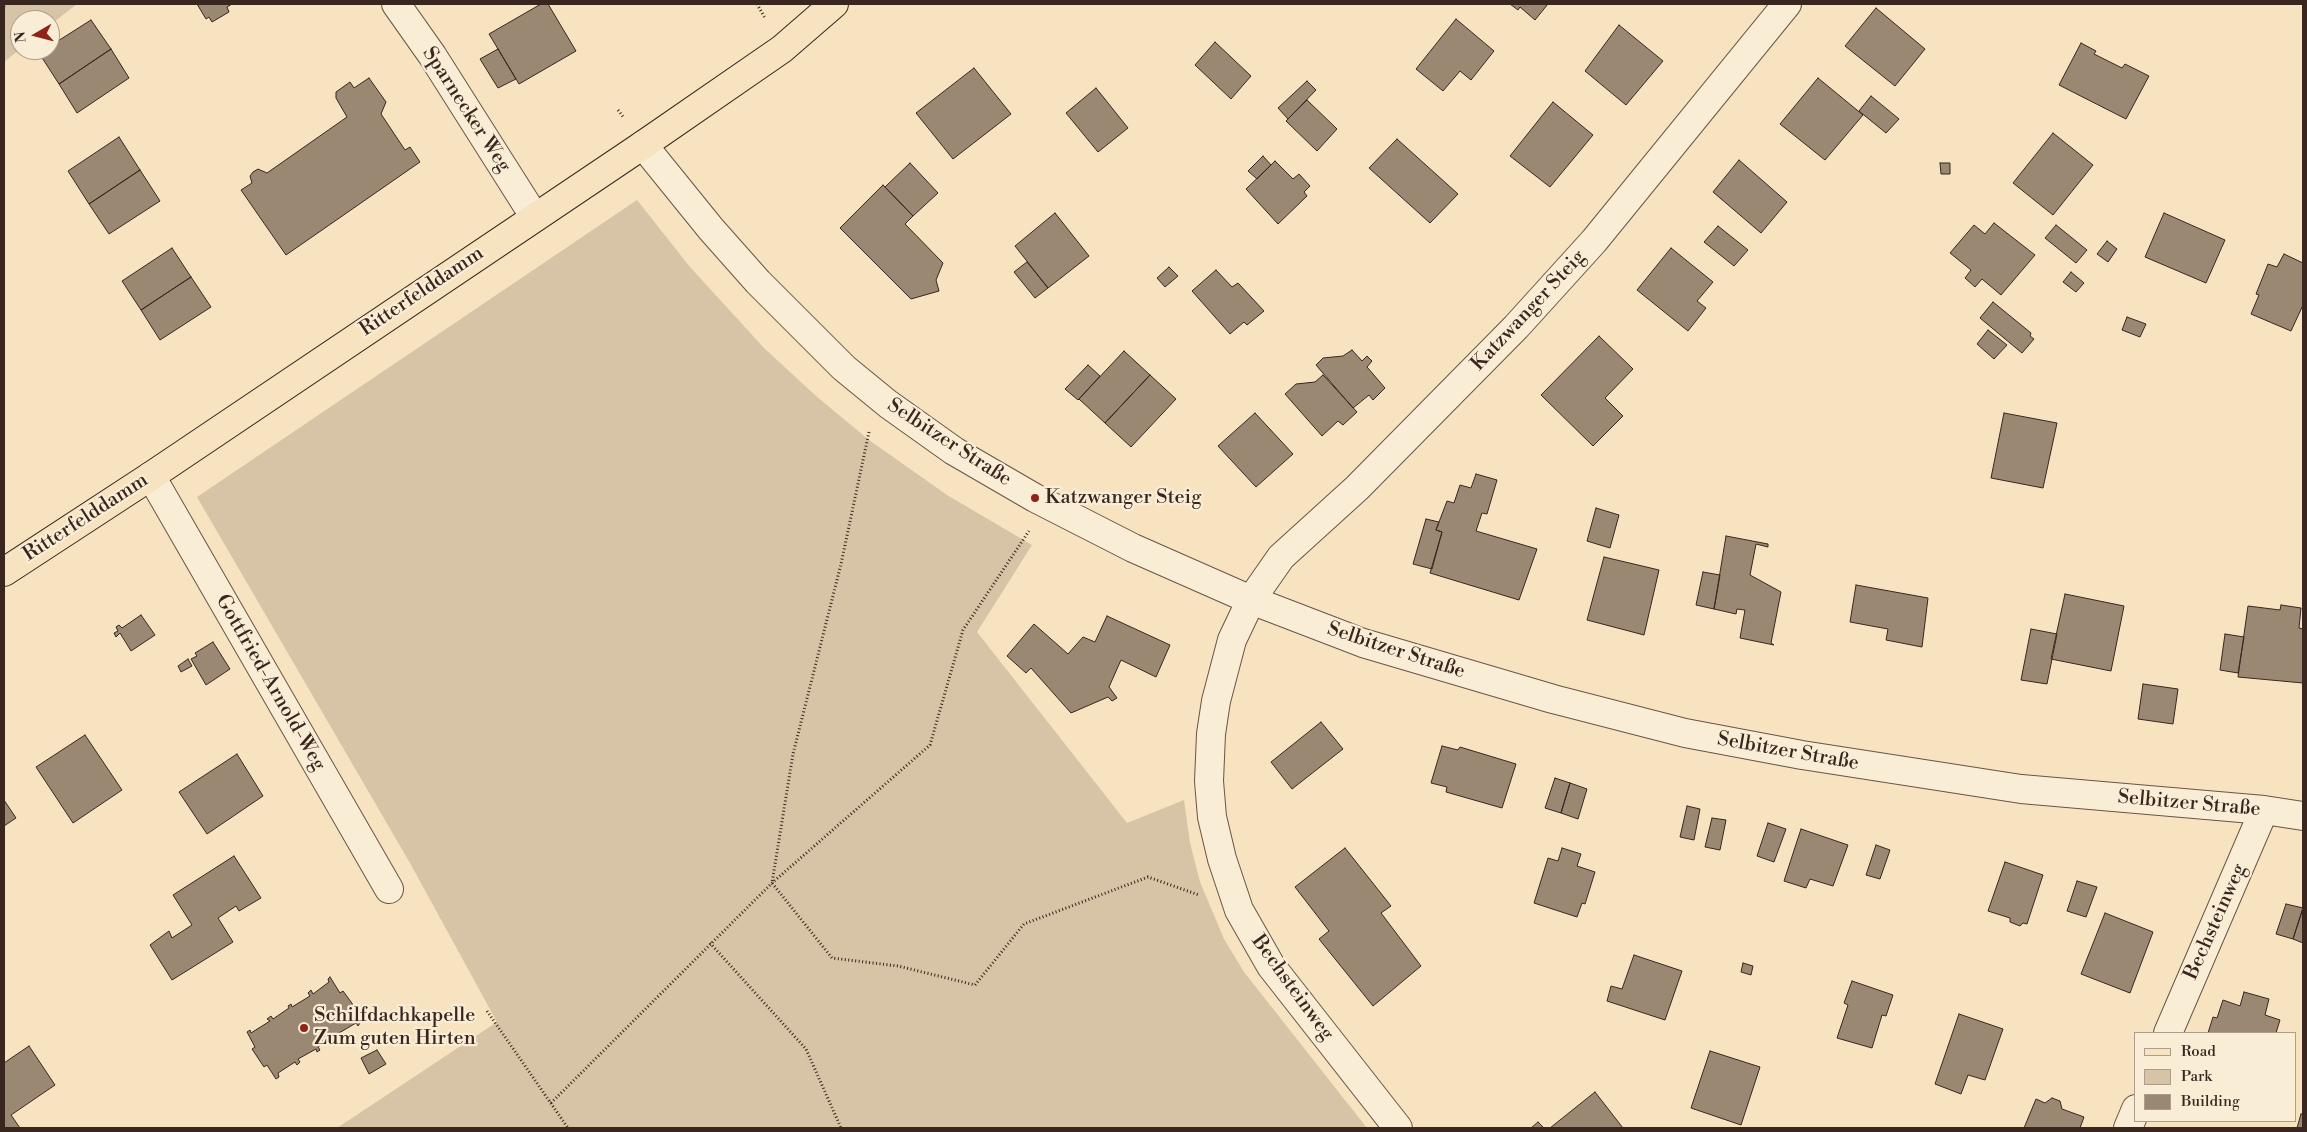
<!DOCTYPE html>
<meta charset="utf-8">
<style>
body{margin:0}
#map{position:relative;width:2307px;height:1132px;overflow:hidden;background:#f7e3c0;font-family:"Libre Bodoni",serif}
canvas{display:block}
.frame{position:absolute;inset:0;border:5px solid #38261f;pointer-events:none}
.legend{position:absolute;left:2134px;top:1032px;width:162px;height:90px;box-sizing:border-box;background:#faedd6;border:1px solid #ac9d8d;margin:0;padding:6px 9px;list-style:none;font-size:15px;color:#38261f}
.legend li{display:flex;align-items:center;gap:10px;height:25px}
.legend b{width:25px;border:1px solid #ac9d8d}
.north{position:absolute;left:10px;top:10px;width:50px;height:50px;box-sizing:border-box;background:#faedd6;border:1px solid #ac9d8d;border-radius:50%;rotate:262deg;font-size:14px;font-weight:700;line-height:20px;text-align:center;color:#38261f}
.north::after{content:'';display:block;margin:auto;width:18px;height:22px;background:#8f2418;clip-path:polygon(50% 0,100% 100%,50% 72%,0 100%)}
</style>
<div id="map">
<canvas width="2307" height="1132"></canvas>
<div class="frame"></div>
<ul class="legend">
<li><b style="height:6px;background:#f7e3c0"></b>Road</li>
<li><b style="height:14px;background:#d7c3a5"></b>Park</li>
<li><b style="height:14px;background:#9b8873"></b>Building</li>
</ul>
<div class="north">N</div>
</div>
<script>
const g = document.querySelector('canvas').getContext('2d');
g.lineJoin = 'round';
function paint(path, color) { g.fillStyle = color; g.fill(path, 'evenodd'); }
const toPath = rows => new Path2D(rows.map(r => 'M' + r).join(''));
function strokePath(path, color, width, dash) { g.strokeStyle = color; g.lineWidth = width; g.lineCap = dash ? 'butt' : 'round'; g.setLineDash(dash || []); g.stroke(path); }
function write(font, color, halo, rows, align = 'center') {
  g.font = font + ' "Libre Bodoni",serif'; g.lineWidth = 4.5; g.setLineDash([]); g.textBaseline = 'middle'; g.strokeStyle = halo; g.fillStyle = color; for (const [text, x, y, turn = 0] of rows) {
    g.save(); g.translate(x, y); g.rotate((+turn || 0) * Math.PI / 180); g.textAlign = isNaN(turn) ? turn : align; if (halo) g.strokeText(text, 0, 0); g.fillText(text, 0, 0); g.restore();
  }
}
paint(toPath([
 [4,4,77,4,50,25,50,20,20,20,20,49,4,62],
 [637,200,690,267,764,348,816,396,869,440,947,495,1032,545,977,632,1127,823,1184,800,1190,843,1200,882,1224,939,1244,972,1367,1128,337,1128,497,1022,410,863,197,497]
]), '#d7c3a5');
const building = toPath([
 [197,4,232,4,227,7,229,12,212,22,209,17,206,19,197,4],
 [541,4,548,4,576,51,519,84,489,34,541,4],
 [1510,4,1548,4,1535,20,1520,7,1518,10,1510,4],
 [1876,8,1925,49,1895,86,1845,46,1876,8],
 [1456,19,1494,51,1471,80,1460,71,1443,91,1416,69,1456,19],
 [91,20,111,49,59,84,39,53,50,50,50,46,91,20],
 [1619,25,1663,61,1626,105,1585,71,1619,25],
 [1215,42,1251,76,1231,99,1195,65,1215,42],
 [2081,43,2096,51,2094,54,2122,68,2125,64,2149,76,2126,119,2059,85,2081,43],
 [111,49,129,78,77,113,59,84,111,49],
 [498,49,516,79,498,88,480,59,498,49],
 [974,68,1011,114,953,159,916,113,974,68],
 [369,78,386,102,381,114,405,150,410,147,420,162,286,255,241,190,252,183,250,176,253,172,258,169,267,173,347,117,336,98,336,92,350,82,354,88,369,78],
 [1818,78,1863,115,1825,160,1780,124,1818,78],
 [1307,81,1316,90,1288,119,1278,108,1307,81],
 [1096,88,1128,128,1098,152,1066,113,1096,88],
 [1871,96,1899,119,1886,133,1859,111,1871,96],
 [1307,100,1337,129,1317,151,1286,121,1307,100],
 [1553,102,1593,135,1550,187,1510,156,1553,102],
 [2053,133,2093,165,2053,215,2013,183,2053,133],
 [119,137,140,170,89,204,68,171,119,137],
 [1397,139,1458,194,1430,223,1369,168,1397,139],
 [1263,156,1271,165,1257,179,1248,171,1263,156],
 [1739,160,1787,202,1761,233,1713,192,1739,160],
 [1275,161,1293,179,1299,174,1310,186,1304,192,1307,196,1278,224,1246,189,1275,161],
 [910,163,938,193,913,216,885,187,910,163],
 [1940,163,1950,163,1950,174,1941,174,1940,163],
 [140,170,160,201,109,234,89,204,140,170],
 [883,185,913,216,905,224,943,263,936,280,939,291,911,299,840,228,883,185],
 [1055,213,1089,256,1048,288,1015,246,1055,213],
 [2164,213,2225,240,2206,283,2145,257,2164,213],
 [1994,223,2035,255,2001,295,1982,279,1975,287,1965,278,1971,270,1950,253,1974,225,1985,234,1994,223],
 [2056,225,2087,250,2076,263,2045,238,2056,225],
 [1718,226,1748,250,1734,266,1704,242,1718,226],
 [2107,241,2117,249,2108,262,2097,254,2107,241],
 [172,248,191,277,141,310,122,281,172,248],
 [1671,248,1713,282,1697,301,1706,308,1688,331,1637,290,1671,248],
 [2284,254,2303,263,2303,305,2291,331,2251,314,2259,295,2256,294,2268,264,2277,267,2284,254],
 [1027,262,1048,288,1035,298,1014,272,1027,262],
 [1169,267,1178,276,1165,287,1157,278,1169,267],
 [1216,270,1232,287,1238,283,1264,311,1247,325,1244,322,1230,334,1192,291,1216,270],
 [2071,272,2084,283,2076,292,2063,282,2071,272],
 [191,277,211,307,160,340,141,310,191,277],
 [1993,302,2031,333,2030,336,2034,339,2022,353,1980,318,1993,302],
 [2127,317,2146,324,2140,337,2122,330,2127,317],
 [1988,330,2007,345,1994,359,1977,344,1988,330],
 [1599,336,1633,369,1605,398,1623,416,1593,446,1541,395,1599,336],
 [1352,350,1362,361,1367,356,1372,361,1367,367,1385,388,1373,400,1369,395,1353,408,1316,365,1323,358,1343,356,1352,350],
 [1124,351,1150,375,1105,423,1079,399,1124,351],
 [1088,365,1100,376,1078,400,1065,389,1088,365],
 [1150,375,1176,399,1131,447,1105,423,1150,375],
 [1323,375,1357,412,1343,425,1338,421,1322,436,1285,394,1296,384,1315,382,1323,375],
 [1255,413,1293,454,1256,487,1218,446,1255,413],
 [2004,413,2057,423,2043,488,1991,478,2004,413],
 [1476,474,1497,480,1487,514,1482,513,1476,531,1537,549,1519,600,1430,573,1442,532,1436,530,1447,501,1454,503,1460,485,1471,488,1476,474],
 [1596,508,1619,515,1610,548,1587,541,1596,508],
 [1426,519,1439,522,1436,530,1442,532,1432,569,1413,564,1426,519],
 [1726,536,1768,544,1768,547,1756,544,1750,575,1781,592,1771,643,1774,645,1740,638,1745,610,1737,609,1736,614,1714,609,1726,536],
 [1604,557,1659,570,1644,635,1587,620,1604,557],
 [1703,572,1720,575,1714,609,1696,605,1703,572],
 [1856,585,1928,598,1922,647,1886,640,1888,629,1850,622,1856,585],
 [2065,594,2124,606,2111,671,2051,659,2065,594],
 [2281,605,2301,608,2299,628,2303,629,2303,683,2238,677,2248,606,2280,610,2281,605],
 [141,615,155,635,131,651,120,633,116,637,114,633,118,631,116,627,119,625,122,628,141,615],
 [1107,616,1170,645,1156,677,1121,660,1109,687,1117,698,1112,701,1108,697,1071,713,1031,668,1026,673,1007,656,1034,624,1068,654,1083,637,1095,642,1107,616],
 [2031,629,2057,634,2047,684,2021,680,2031,629],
 [2225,634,2244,637,2238,673,2220,670,2225,634],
 [213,642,230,669,206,685,191,659,197,656,195,653,213,642],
 [188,659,192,666,181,672,178,666,188,659],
 [2143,684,2178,689,2173,724,2138,719,2143,684],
 [1321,722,1343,749,1292,789,1271,762,1321,722],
 [85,735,122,790,73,823,36,767,85,735],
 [1442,746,1458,750,1460,747,1516,764,1502,808,1446,792,1447,787,1431,783,1442,746],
 [237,754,263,796,207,834,179,792,237,754],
 [1555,778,1570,783,1561,813,1545,808,1555,778],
 [1570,783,1587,789,1578,819,1561,813,1570,783],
 [4,800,16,818,4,826,4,800],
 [1687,806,1700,809,1694,840,1680,837,1687,806],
 [1712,818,1726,820,1720,850,1705,847,1712,818],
 [1768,823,1786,829,1774,862,1757,856,1768,823],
 [1801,829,1848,845,1833,886,1810,879,1806,888,1784,881,1801,829],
 [1876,845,1890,850,1880,879,1866,875,1876,845],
 [1345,848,1391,906,1381,913,1421,966,1373,1006,1319,939,1329,931,1295,887,1345,848],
 [1562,848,1581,854,1577,866,1595,872,1585,904,1582,903,1577,917,1534,903,1548,858,1558,861,1562,848],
 [234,856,261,898,239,911,236,906,218,918,233,942,172,980,150,945,169,931,172,938,192,925,173,895,234,856],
 [2005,862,2043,875,2027,924,2023,923,2020,926,2010,922,2010,918,1988,911,2005,862],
 [2077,881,2097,887,2086,917,2067,911,2077,881],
 [2286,904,2303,908,2293,939,2276,934,2286,904],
 [2303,908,2303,943,2293,939,2303,908],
 [2105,913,2153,932,2130,993,2081,974,2105,913],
 [1634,955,1682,971,1665,1020,1607,1001,1611,986,1622,989,1634,955],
 [1743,963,1753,966,1751,975,1741,972,1743,963],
 [330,977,340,993,343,991,354,1006,351,1008,360,1023,358,1026,356,1023,339,1033,341,1037,337,1039,335,1036,318,1047,320,1050,317,1052,316,1049,298,1059,300,1062,297,1065,295,1062,278,1073,279,1077,276,1079,267,1065,264,1067,252,1049,255,1047,247,1032,250,1030,251,1033,270,1021,267,1019,271,1016,273,1019,289,1008,288,1006,291,1004,292,1007,310,996,308,993,311,990,313,994,329,982,328,979,330,977],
 [1852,981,1893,995,1886,1016,1882,1015,1872,1048,1837,1038,1848,1005,1844,1003,1852,981],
 [2244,992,2269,999,2265,1015,2280,1020,2276,1033,2208,1033,2213,1017,2217,1018,2223,1000,2240,1006,2244,992],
 [1959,1014,2003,1029,1985,1080,1968,1075,1961,1094,1935,1084,1959,1014],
 [29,1046,55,1085,11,1115,20,1128,4,1128,4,1063,29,1046],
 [377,1050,386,1064,369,1074,361,1058,377,1050],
 [1710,1051,1760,1067,1741,1125,1691,1108,1710,1051],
 [1595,1092,1623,1128,1550,1128,1595,1092],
 [2052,1098,2060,1101,2062,1109,2084,1117,2080,1128,2024,1128,2036,1099,2045,1103,2052,1098],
 [2301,1114,2303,1114,2303,1128,2297,1128,2301,1114],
 [1538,1122,1544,1128,1531,1128,1538,1122]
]);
paint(building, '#9b8873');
strokePath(building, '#38261f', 1);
const minor = toPath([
 [396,4,432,55,534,216],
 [643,145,711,229,758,282,844,368,888,404,954,451,1035,498,1133,548,1251,600,1363,643,1553,699,1685,733,1802,755,2021,789,2264,810,2303,816],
 [151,476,389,889],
 [2168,1033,2264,810],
 [1398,1128,1271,966,1239,910,1222,859,1212,817,1209,781,1211,734,1216,701,1232,640,1251,600,1281,557,1357,488,1516,327,1594,241,1787,4],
 [2128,1128,2136,1109]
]);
const major = toPath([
 [4,572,151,476,643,145,782,49,834,4]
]);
strokePath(minor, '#685547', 30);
strokePath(major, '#38261f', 30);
strokePath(toPath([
 [757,4,765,18],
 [4,6,7,4],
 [618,110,624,118],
 [869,432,841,564,793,754,772,883,832,958,898,966,975,985,1024,924,1148,877,1199,895],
 [710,943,806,1049,841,1128],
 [487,1011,568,1128],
 [551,1103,772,883,930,745,963,630,1029,531]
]), '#38261f', 3, [1, 2.5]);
strokePath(minor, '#faedd6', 28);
strokePath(major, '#f7e3c0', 28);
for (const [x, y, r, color] of [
 [1035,498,5,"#8f2418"],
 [304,1028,5,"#8f2418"]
]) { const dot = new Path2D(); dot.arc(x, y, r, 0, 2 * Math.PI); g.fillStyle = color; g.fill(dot); strokePath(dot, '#faedd6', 2); }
write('20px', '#38261f', '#faedd6', [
 ["Sparnecker Weg",466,110,57],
 ["Ritterfelddamm",422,292,-34],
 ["Katzwanger Steig",1529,311,-47],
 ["Selbitzer Straße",949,443,33],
 ["Ritterfelddamm",86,518,-33],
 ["Selbitzer Straße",1396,651,18],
 ["Gottfried-Arnold-Weg",270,683,60],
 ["Selbitzer Straße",1788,752,10],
 ["Selbitzer Straße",2189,804,5],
 ["Bechsteinweg",2216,922,-66],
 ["Bechsteinweg",1292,988,54]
]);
write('20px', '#38261f', '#faedd6', [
 ["Katzwanger Steig",1045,498],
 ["Schilfdachkapelle",314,1016],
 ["Zum guten Hirten",314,1039]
], 'left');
</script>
